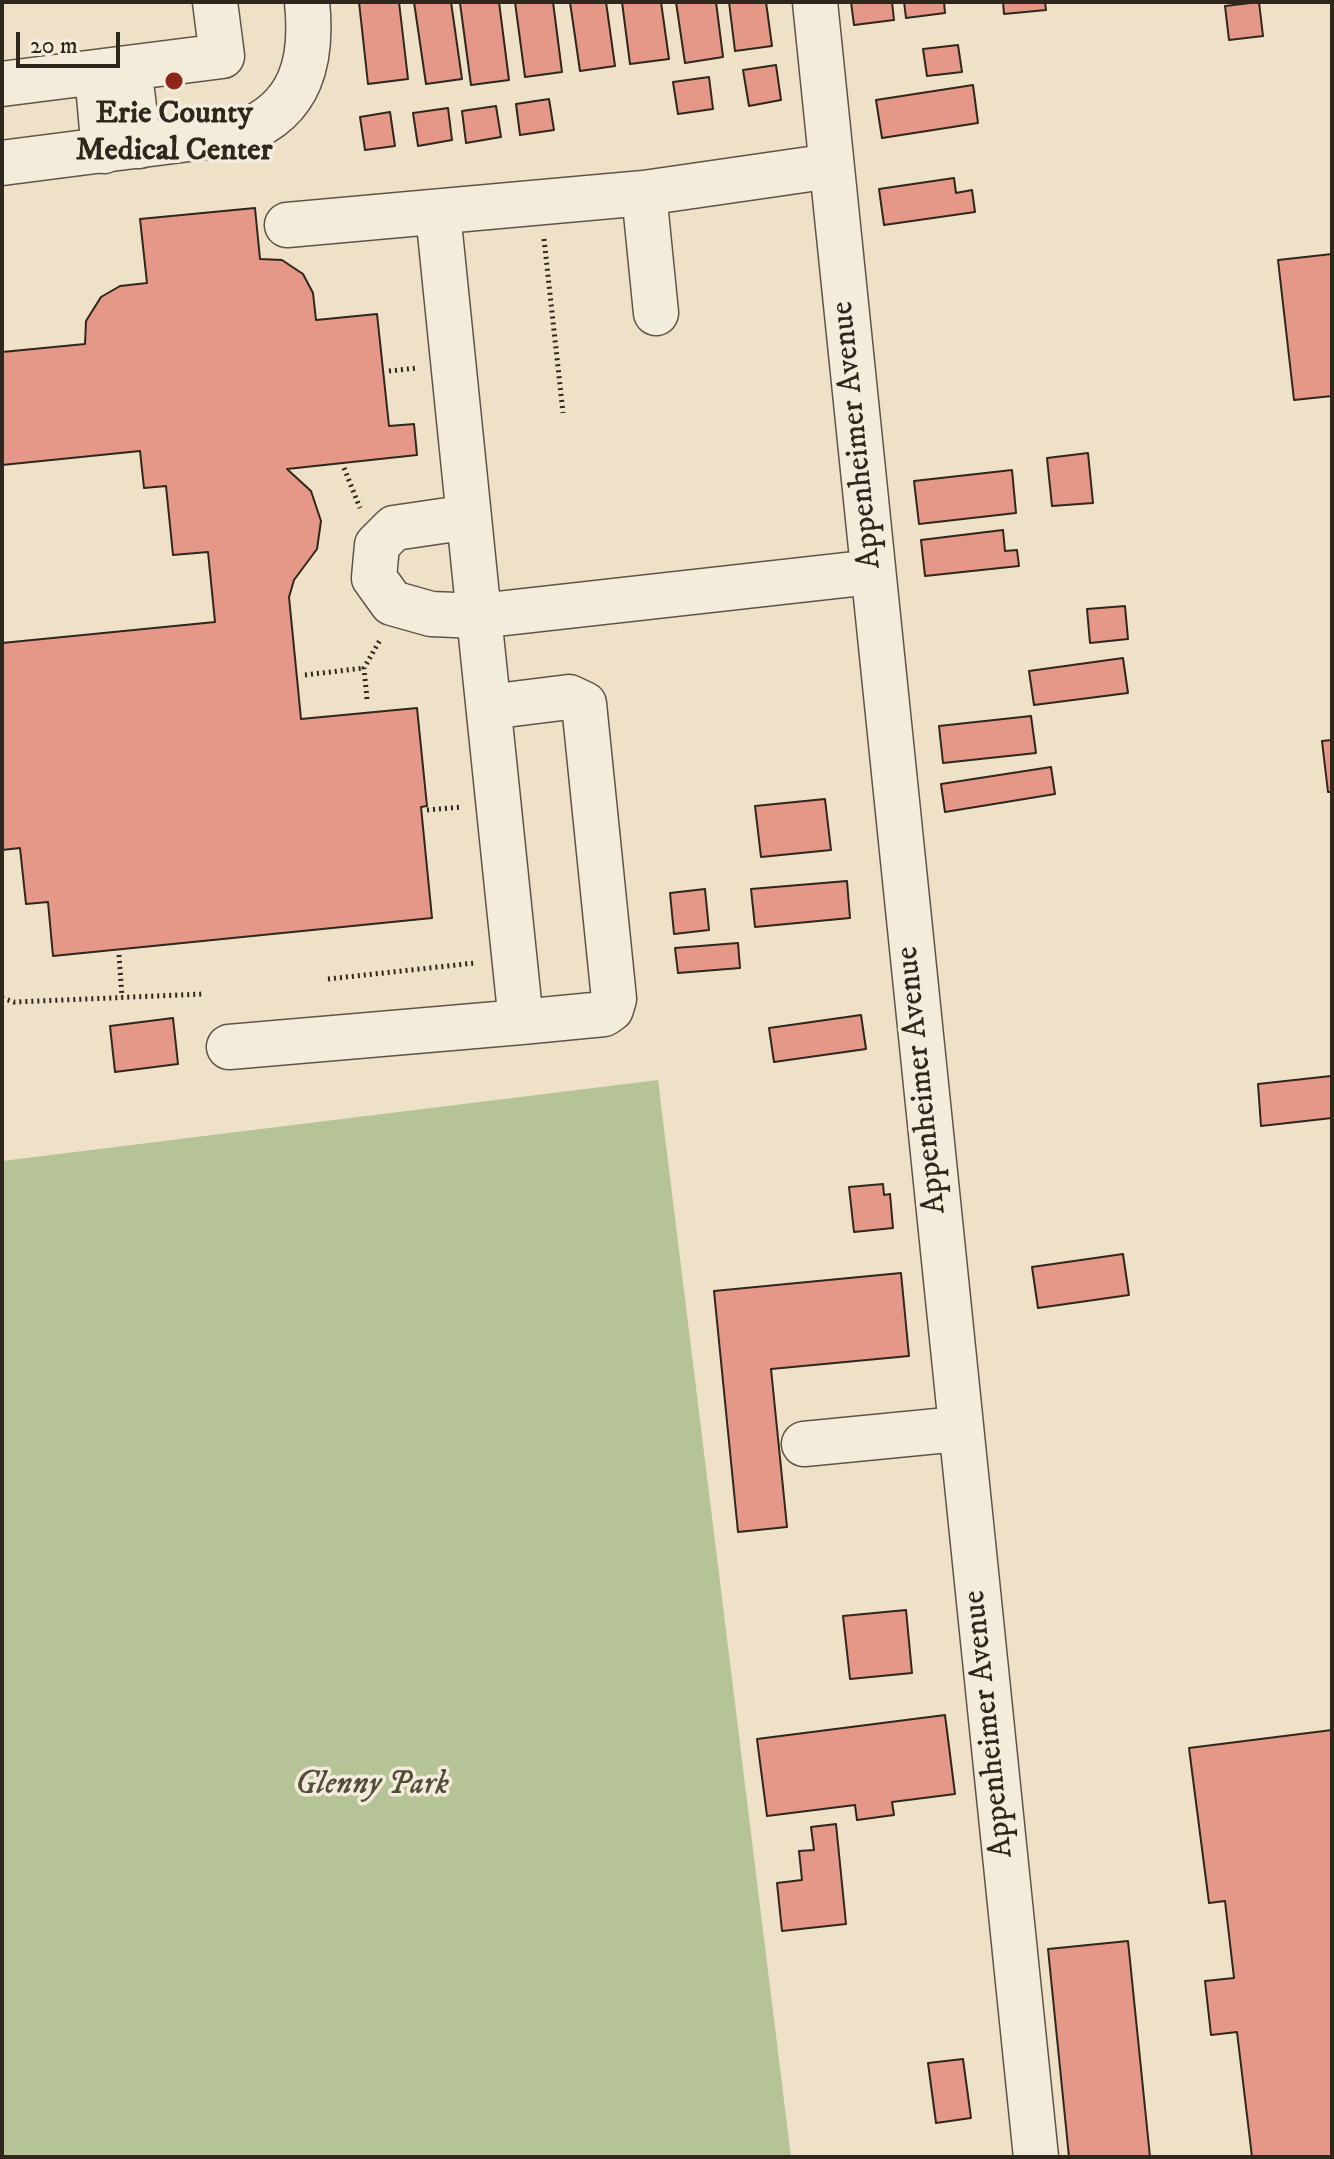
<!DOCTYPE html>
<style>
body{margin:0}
#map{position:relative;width:1334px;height:2159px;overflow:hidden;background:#eee1c7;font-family:"IM FELL DW Pica",serif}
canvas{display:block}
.frame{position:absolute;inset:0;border:4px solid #2f261c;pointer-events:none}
.scale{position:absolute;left:16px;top:32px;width:104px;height:36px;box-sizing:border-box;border:4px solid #2f261c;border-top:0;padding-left:10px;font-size:24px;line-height:28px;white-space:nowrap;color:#2f261c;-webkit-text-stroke:6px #f4ecdb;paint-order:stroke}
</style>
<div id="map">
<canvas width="1334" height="2159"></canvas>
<div class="frame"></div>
<div class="scale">20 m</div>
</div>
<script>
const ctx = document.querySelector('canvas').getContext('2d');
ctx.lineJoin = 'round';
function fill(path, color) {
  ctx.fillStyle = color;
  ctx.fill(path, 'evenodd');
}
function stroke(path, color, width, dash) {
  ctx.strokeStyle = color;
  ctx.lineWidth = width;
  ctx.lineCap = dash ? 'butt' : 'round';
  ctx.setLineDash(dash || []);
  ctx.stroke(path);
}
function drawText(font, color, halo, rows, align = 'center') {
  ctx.font = font + ' "IM FELL DW Pica",serif';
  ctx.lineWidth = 7;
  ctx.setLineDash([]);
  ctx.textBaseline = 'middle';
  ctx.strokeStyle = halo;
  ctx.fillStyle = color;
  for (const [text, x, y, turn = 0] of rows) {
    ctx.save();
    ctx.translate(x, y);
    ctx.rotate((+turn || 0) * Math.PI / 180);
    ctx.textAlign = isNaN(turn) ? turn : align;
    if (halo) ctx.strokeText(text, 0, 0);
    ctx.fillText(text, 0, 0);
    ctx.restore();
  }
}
fill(new Path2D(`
 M 658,1080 L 791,2157 L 2,2157 L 2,1161 Z`), '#b6c397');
const building = new Path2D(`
 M 359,2 L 399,2 L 408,79 L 368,84 Z
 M 414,2 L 451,2 L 462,79 L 426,84 Z
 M 499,2 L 509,80 L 471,85 L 460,3 Z
 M 515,2 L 553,2 L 562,72 L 525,77 Z
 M 570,2 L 606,2 L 615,66 L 580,71 Z
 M 622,2 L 661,2 L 669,59 L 630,64 Z
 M 676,2 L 716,2 L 723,57 L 685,63 Z
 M 729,2 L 766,2 L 772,46 L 735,51 Z
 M 851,2 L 892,2 L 894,20 L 854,25 Z
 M 904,2 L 944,2 L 945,13 L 906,18 Z
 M 1003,2 L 1045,2 L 1046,10 L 1004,14 Z
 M 1259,2 L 1263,36 L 1229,40 L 1225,6 Z
 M 958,45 L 962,72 L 927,76 L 923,49 Z
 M 776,65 L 781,100 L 749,106 L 743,70 Z
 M 709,77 L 713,109 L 678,114 L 673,82 Z
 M 973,85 L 978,123 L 882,138 L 876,100 Z
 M 549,99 L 554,130 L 520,135 L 516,104 Z
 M 496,106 L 501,137 L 466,143 L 462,111 Z
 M 448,108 L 452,140 L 418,146 L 413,113 Z
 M 390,112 L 395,146 L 365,150 L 360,117 Z
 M 954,178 L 956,193 L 972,190 L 975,212 L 884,225 L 879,189 Z
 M 255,208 L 260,259 L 282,260 L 303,274 L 313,293 L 316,320 L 377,314 L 389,426 L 414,424 L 417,455 L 287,469 L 311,491 L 321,521 L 317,549 L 294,580 L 289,597 L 301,719 L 417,708 L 427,806 L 421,807 L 432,918 L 53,956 L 48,902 L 26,904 L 20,848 L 2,850 L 2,643 L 215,622 L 208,552 L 173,555 L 166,486 L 144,488 L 140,451 L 2,465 L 2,352 L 85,344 L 86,321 L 101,297 L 120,286 L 147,283 L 140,219 Z
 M 1332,254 L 1332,396 L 1294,400 L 1278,260 Z
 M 1088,453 L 1093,503 L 1052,506 L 1047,458 Z
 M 1012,470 L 1016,513 L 919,524 L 914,481 Z
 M 1003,530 L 1005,551 L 1017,550 L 1019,566 L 925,576 L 921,540 Z
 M 1125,606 L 1128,639 L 1090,643 L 1087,609 Z
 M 1123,658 L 1128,693 L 1034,705 L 1029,671 Z
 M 1031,716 L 1036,753 L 943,763 L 939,726 Z
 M 1332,740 L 1332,792 L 1328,792 L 1322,741 Z
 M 1051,767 L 1055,794 L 945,812 L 941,784 Z
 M 825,799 L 831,850 L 761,857 L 755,806 Z
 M 847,881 L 850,918 L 755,927 L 751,889 Z
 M 705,889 L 709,930 L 674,934 L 670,893 Z
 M 738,943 L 740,968 L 678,973 L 675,948 Z
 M 861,1015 L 866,1049 L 774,1062 L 769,1028 Z
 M 173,1018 L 178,1064 L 115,1072 L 110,1026 Z
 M 1331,1076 L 1332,1118 L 1261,1126 L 1258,1084 Z
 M 883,1184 L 884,1195 L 890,1194 L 893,1228 L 854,1232 L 849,1187 Z
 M 1123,1254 L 1129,1295 L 1038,1308 L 1032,1267 Z
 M 901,1273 L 909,1356 L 771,1369 L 787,1527 L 738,1532 L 714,1291 Z
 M 906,1610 L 912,1673 L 850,1679 L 843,1616 Z
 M 945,1715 L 955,1794 L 892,1802 L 894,1815 L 857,1820 L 855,1805 L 767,1816 L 757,1739 Z
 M 1332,1730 L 1332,2157 L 1252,2157 L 1237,2032 L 1211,2035 L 1205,1981 L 1234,1978 L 1225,1901 L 1209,1903 L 1189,1748 Z
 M 836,1824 L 846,1924 L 782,1931 L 777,1883 L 802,1880 L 799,1851 L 814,1850 L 811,1827 Z
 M 1128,1941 L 1150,2157 L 1069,2157 L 1048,1949 Z
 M 963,2059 L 971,2118 L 936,2123 L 928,2063 Z`);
fill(building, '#e59887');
stroke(building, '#2f261c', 2);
const minor = new Path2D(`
 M 815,2 L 1036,2157
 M 112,80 L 132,91 L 139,146
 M 2,84 L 222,56 L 215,2
 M 104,151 L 99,96 L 112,80
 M 2,163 L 243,132 C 302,109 313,60 307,2
 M 644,193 L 656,313
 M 438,213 L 479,616 L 431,614 L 392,603 L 374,578 L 377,545 L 394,528 L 469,517
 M 287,225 L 644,193 L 831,166
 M 489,707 L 569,697 L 584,704 L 614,999 L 611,1009 L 604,1014 L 521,1022
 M 229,1047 L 521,1022 L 479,616 L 872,572
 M 804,1444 L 958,1429`);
stroke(minor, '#5f5547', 47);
stroke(new Path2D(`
 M 544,239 L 563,413
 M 389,371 L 417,368
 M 344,468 L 360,508
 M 305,675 L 364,668
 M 367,699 L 364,668 L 380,640
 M 427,810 L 462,807
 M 119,955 L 122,997
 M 328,979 L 475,963
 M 2,998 L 14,1002 L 203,994`), '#2f261c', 5, [2, 4]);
stroke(minor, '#f4ecdb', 44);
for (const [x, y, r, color] of [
 [174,81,10,"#8f2418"]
]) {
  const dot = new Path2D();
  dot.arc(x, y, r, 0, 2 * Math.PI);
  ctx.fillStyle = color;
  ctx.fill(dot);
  stroke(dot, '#f4ecdb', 3);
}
drawText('bold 32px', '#2f261c', '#f4ecdb', [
 ["Erie County",174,115],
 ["Medical Center",174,152]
]);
drawText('32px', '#2f261c', '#f4ecdb', [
 ["Appenheimer Avenue",858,435,-96],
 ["Appenheimer Avenue",923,1080,-96],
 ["Appenheimer Avenue",990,1724,-96]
]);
drawText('italic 32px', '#514d3b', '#f4ecdb', [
 ["Glenny Park",372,1786]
]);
</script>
